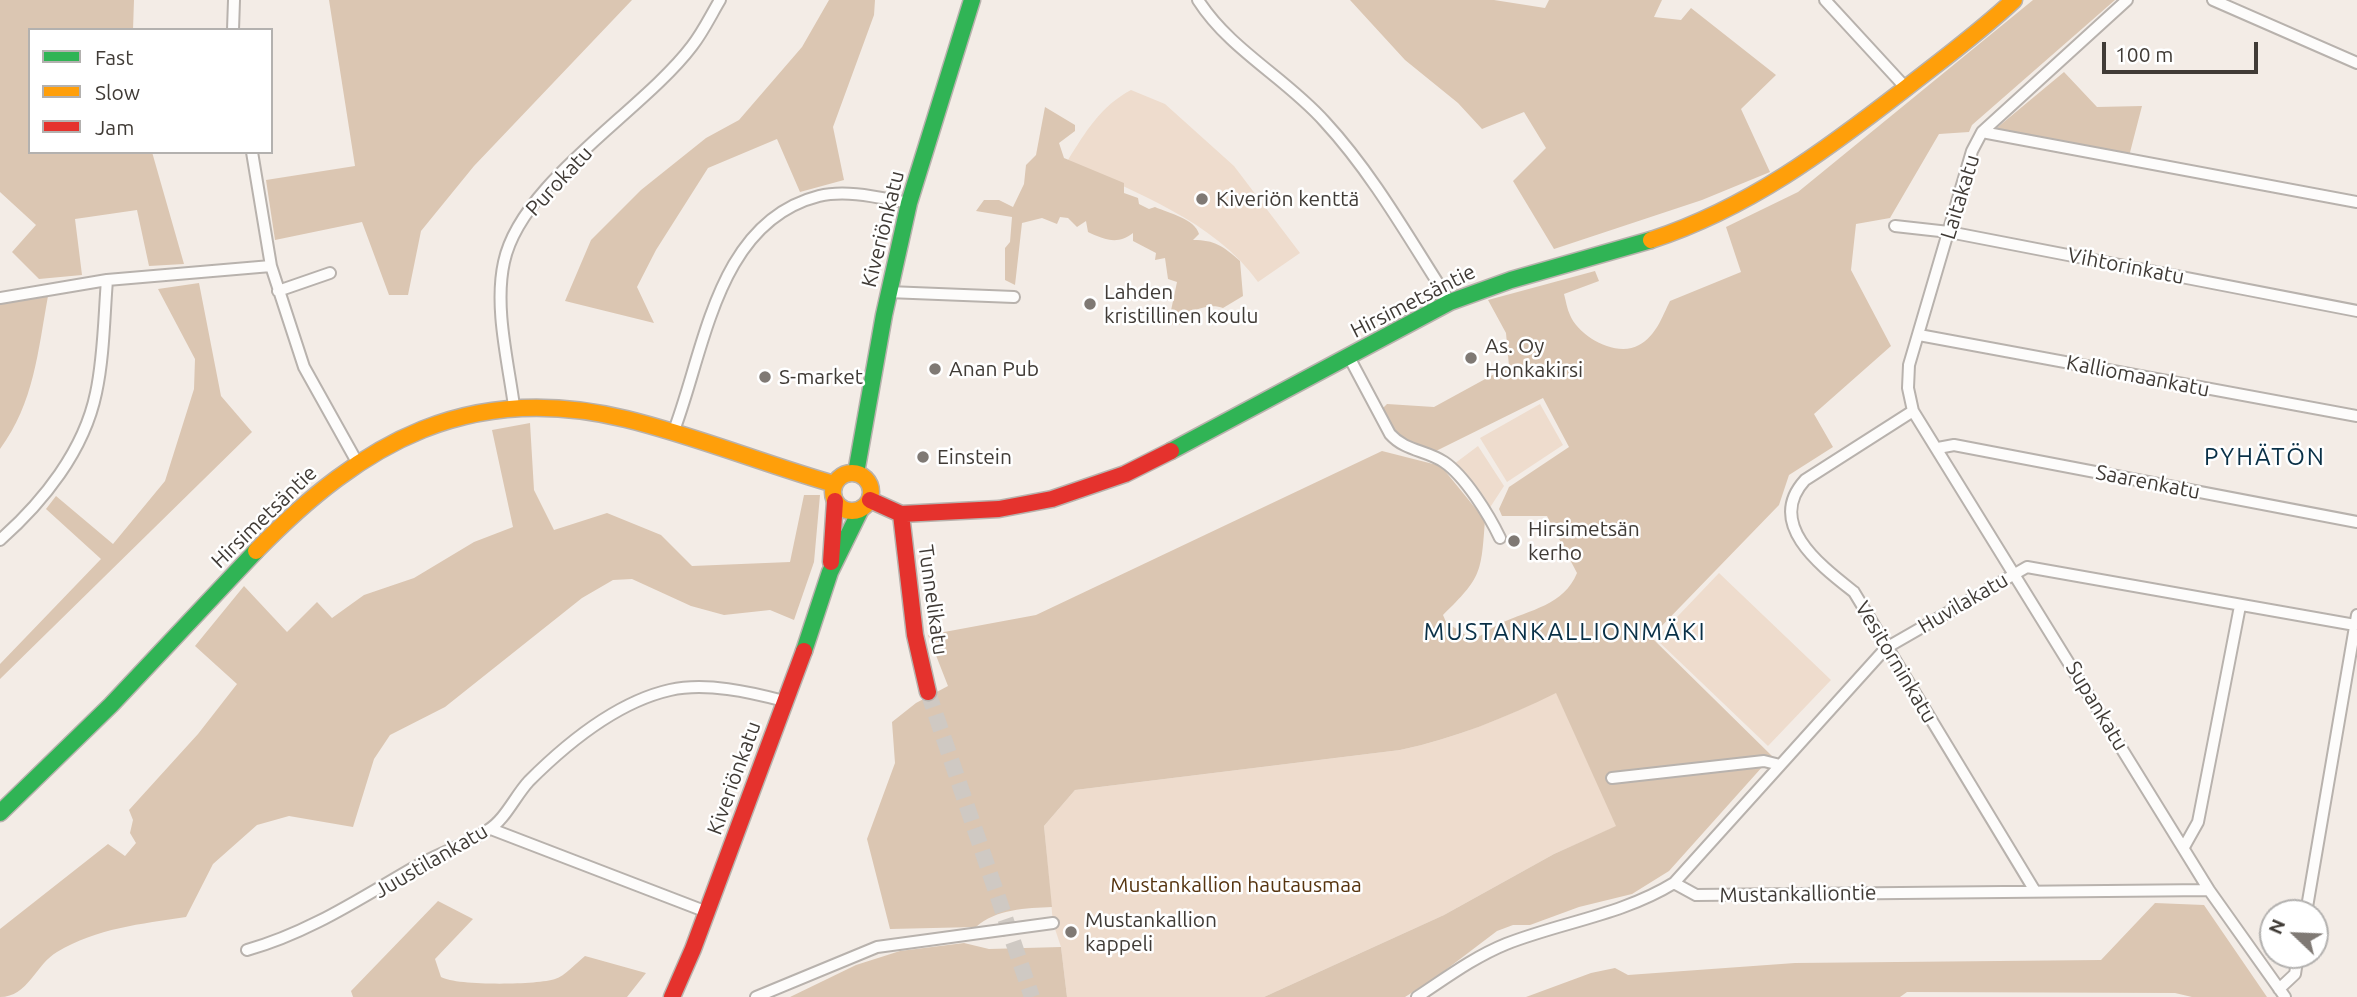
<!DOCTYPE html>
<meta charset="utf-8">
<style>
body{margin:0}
#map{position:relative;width:2357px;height:997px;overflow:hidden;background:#f3ece6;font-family:Ubuntu,sans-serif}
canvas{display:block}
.legend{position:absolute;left:28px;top:28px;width:245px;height:126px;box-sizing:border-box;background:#fff;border:2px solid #b3b1af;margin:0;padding:9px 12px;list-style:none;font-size:21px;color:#403b36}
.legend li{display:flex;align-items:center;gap:14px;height:35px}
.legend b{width:35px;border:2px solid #b3b1af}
.north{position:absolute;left:2259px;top:899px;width:70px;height:70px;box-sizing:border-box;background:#fff;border:2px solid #b3b1af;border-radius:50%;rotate:293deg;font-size:19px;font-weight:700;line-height:28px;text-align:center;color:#403b36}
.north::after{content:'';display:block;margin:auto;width:24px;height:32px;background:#7f7974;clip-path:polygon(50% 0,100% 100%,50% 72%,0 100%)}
.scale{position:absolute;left:2102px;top:42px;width:156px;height:32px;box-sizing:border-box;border:4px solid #403b36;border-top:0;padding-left:9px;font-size:21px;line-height:24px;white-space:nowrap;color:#403b36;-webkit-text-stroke:5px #fff;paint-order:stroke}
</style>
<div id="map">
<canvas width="2357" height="997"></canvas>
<ul class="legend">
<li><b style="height:9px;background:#30b455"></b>Fast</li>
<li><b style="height:9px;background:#ff9f0a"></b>Slow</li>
<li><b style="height:9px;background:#e5322d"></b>Jam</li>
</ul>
<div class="north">N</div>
<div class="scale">100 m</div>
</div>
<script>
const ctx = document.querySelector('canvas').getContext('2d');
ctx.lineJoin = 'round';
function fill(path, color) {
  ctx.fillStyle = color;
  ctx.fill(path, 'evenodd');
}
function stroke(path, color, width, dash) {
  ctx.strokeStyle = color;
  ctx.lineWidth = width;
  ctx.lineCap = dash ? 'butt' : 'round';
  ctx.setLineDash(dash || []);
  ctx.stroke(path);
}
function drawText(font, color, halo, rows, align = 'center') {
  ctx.font = font + ' Ubuntu,sans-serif';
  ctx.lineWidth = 5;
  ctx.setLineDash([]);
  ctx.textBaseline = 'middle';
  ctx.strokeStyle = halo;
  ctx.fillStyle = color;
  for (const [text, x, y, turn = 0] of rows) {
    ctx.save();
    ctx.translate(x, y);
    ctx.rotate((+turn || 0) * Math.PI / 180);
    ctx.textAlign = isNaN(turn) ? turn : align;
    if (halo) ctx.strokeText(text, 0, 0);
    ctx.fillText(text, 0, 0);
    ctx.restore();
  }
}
fill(new Path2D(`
 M 1131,90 L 1165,104 L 1234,166 L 1300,253 L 1258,282 C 1214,220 1134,193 1068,160 C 1086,131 1101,106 1131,90 Z
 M 1540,404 L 1563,445 L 1507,482 L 1480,438 Z
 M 1478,446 L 1504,486 L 1489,509 L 1454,464 Z
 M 1719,573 L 1831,680 L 1768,746 L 1656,639 Z
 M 1556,692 L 1617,826 L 1554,854 L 1444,915 L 1264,997 L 1067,997 L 1061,947 L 1053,923 L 1044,826 L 1075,790 L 1400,750 C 1456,738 1505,718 1556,692 Z`), '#eedccd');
fill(new Path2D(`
 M 0,0 L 134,0 L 133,30 L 30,30 L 30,152 L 152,152 L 184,264 L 149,266 L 137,210 L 75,219 L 82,275 L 39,279 L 12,252 L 36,225 L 0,192 Z
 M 329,0 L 632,0 L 474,166 L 421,231 L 408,295 L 389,295 L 362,222 L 275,240 L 266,180 L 355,166 Z
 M 829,0 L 875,0 L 874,15 L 833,127 L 844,180 L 800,192 L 777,139 L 708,168 L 656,250 L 637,287 L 654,323 L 565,301 L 591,240 L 641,190 L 706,138 L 739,120 L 802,47 Z
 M 1350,0 L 1494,0 L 1545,8 L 1549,0 L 1662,0 L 1654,17 L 1681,20 L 1691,8 L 1776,75 L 1741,109 L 1770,172 L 1702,200 L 1554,249 L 1513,181 L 1546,148 L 1524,112 L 1482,129 L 1458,103 L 1405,60 Z
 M 2033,0 L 2115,0 L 1972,125 L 1969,132 L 1939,134 L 1890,218 L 1856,224 L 1851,270 L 1891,346 L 1814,414 L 1833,447 L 1789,475 L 1779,505 L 1651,637 L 1772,756 L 1669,871 L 1632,894 L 1579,907 L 1530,925 L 1513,925 L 1497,931 L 1435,978 L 1405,997 L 1264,997 L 1444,915 L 1554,854 L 1616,826 L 1556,693 C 1505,718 1456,738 1400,750 L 1075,790 L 1044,826 L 1052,907 C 1026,908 996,909 976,927 L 890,929 L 867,839 L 895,763 L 892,722 L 916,703 L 948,686 L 928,635 L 1036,615 L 1382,451 L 1441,466 L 1485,520 C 1481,573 1482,577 1443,615 L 1446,622 L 1473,640 C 1482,635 1492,628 1501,623 C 1530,610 1564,605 1577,573 L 1547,516 L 1502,516 L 1499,509 L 1509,487 L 1569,447 L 1543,398 L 1436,451 L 1418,450 L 1400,442 L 1383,408 L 1387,404 L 1434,407 L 1509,366 L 1506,333 L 1488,300 L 1595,271 L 1599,281 L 1564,294 C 1566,301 1567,309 1570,315 C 1579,337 1617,358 1639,345 C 1656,336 1662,317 1670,301 L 1741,272 L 1726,227 L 1798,192 Z
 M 2064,72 L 2097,107 L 2142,106 L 2127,164 L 1987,136 Z
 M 1045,107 L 1075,125 L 1075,131 L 1059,143 L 1064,158 L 1124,183 L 1124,193 L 1138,198 L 1139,204 L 1149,209 L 1155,207 C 1169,213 1195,219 1199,234 L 1193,240 C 1215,240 1223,246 1240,261 L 1243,296 L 1223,308 C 1210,303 1188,309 1183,324 L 1173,325 L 1169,320 L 1177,282 L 1168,279 L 1165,258 L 1155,260 L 1156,253 L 1133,241 L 1133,233 C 1118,245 1105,240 1088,232 L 1086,221 L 1077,227 L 1068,218 L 1060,217 L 1057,224 L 1042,218 L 1022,223 L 1015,285 L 1005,280 L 1005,248 L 1010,242 L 1012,217 L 976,211 L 984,200 L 999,200 L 1013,207 L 1024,184 L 1026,165 L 1036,155 Z
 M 199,283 L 221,396 L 252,432 L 0,679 L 0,664 L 101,559 L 46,509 L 56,496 L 113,544 L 165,481 L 194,389 L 195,359 L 158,289 Z
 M 48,296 C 38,351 34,403 0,449 L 0,303 Z
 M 530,423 L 534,490 L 554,530 L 607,513 L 661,535 L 692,566 L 790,562 L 804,495 L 820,495 L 814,562 L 794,620 L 770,610 L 724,615 L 691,606 L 632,579 L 613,580 L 582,598 L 445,707 L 390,735 L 374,759 L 353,827 L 289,816 L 257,825 L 213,864 L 186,917 C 141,924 97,928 57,952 C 36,964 28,997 0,997 L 0,929 L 108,844 L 125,856 L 136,843 L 130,833 L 133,820 L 129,810 L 198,734 L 237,684 L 195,646 L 244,586 L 287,632 L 317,602 L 332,618 L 364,595 L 414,578 L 474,542 L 513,527 L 492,430 Z
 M 438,901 L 473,919 L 435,959 L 441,977 C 456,986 538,985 555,979 C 565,976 576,963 585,956 L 646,973 L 627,997 L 353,997 L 351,991 Z
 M 2155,903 L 2204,905 L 2267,997 L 2192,997 L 2175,993 L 1907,992 L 1900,997 L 1526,997 L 1591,973 L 1615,968 L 1628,975 L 1795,963 L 2101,960 Z
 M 964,943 L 989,949 L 1061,947 L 1067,997 L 790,997 L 856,965 L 900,951 Z`), '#dbc6b2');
stroke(new Path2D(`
 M 928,692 L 1032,997`), '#cfc9c3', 16, [16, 8]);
const street = new Path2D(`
 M 1198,0 C 1230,50 1286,78 1325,122 C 1374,175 1411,242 1450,302
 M 1825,0 L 1906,88
 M 2127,0 L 1982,132 L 1972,151 L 1909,365 L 1908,388 L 1913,411 L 2209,890 L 2285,997
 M 2213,0 L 2357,63
 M 233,30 L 234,0
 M 1982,132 L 2357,202
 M 252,152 L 271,266 L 304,367 L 357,462
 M 1895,226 L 1949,232 L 2357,311
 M 278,291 L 330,273
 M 888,292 L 1014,297
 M 0,298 L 107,280 L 271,266
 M 1919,335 L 2357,416
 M 1349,357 L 1390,434 C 1405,451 1426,450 1444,462 C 1465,476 1489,515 1500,538
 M 514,406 C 508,361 494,307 504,262 C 521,182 643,111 692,46 C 703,32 711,15 720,0
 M 1913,411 L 1805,480 C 1765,524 1821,566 1854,592 L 2035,891
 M 673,433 C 705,351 716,222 819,196 C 847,189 881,198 909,203
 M 1938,448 L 1954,445 L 2357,522
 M 0,540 C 43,502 84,451 96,393 C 104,356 104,317 107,280
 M 1612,778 L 1764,761 L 1780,765
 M 491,829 L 707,912
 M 2184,847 L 2198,822 L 2240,606
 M 1674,883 L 1696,895 L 2209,890
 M 2306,913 L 2357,615
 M 247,950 C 308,933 359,899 413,868 C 437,854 465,845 488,830 C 505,820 515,796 529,781 C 566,744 617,702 670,690 C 706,682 750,692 784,701
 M 2279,989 L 2295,974 L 2298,955
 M 756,997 L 877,947 L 1053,923
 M 1417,997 C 1446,978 1474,957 1506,944 C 1562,922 1622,915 1674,883 L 1886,648 L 2027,567 L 2355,625`);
const fast = new Path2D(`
 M 1171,451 L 1450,302 L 1511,280 L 1651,240
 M 856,473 L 884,315 L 909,203 L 972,0
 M 804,651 L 830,572 L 861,509
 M 0,813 L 111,705 L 256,551`);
const slow = new Path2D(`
 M 1651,240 C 1749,208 1826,150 1906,88 C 1943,59 1980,32 2014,0
 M833 492a19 19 0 1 1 38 0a19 19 0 1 1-38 0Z
 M 256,551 C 363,441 470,381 626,419 C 696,436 764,464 834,484`);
const jam = new Path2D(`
 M 870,500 L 901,514 L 999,509 L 1052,499 L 1125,474 L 1171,451
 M 901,514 L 915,635 L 928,692
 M 831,562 L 835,501
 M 672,997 L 693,949 L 804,651`);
stroke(street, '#b8b2ad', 14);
stroke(fast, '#b8b2ad', 19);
stroke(slow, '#b8b2ad', 19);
stroke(jam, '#b8b2ad', 19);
stroke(street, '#fdfcfb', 10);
stroke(fast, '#30b455', 16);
stroke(slow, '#ff9f0a', 16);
stroke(jam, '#e5322d', 16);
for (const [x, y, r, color] of [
 [1202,199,7,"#7f7974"],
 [1090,304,7,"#7f7974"],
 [1471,358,7,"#7f7974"],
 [935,369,7,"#7f7974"],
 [765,377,7,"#7f7974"],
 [923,457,7,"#7f7974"],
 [1514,541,7,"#7f7974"],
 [1071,932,7,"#7f7974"]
]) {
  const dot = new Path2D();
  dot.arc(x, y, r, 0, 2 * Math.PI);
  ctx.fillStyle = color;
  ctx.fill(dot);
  stroke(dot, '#fff', 2.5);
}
drawText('21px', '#403b36', '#fff', [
 ["Purokatu",559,181,-47],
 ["Laitakatu",1960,197,-73],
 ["Kiveriönkatu",883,229,-76],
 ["Vihtorinkatu",2126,266,11],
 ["Hirsimetsäntie",1413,301,-27],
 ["Kalliomaankatu",2138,376,11],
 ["Saarenkatu",2148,482,11],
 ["Hirsimetsäntie",264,517,-44],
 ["Tunnelikatu",933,600,82],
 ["Huvilakatu",1963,603,-30],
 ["Vesitorninkatu",1896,662,59],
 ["Supankatu",2097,706,59],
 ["Kiveriönkatu",734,778,-70],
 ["Juustilankatu",431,861,-30],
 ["Mustankalliontie",1798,894,-1]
]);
drawText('21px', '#403b36', '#fff', [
 ["Kiveriön kenttä",1216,199],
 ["Lahden",1104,292],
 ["kristillinen koulu",1104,316],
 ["As. Oy",1485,346],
 ["Honkakirsi",1485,370],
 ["Anan Pub",949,369],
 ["S-market",779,377],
 ["Einstein",937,457],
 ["Hirsimetsän",1528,529],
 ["kerho",1528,553],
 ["Mustankallion",1085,920],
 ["kappeli",1085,944]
], 'left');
drawText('21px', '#56340f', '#fff', [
 ["Mustankallion hautausmaa",1236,885]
]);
ctx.letterSpacing = '2px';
drawText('24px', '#093047', '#fff', [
 ["PYHÄTÖN",2265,457],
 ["MUSTANKALLIONMÄKI",1565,632]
]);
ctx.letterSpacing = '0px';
</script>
